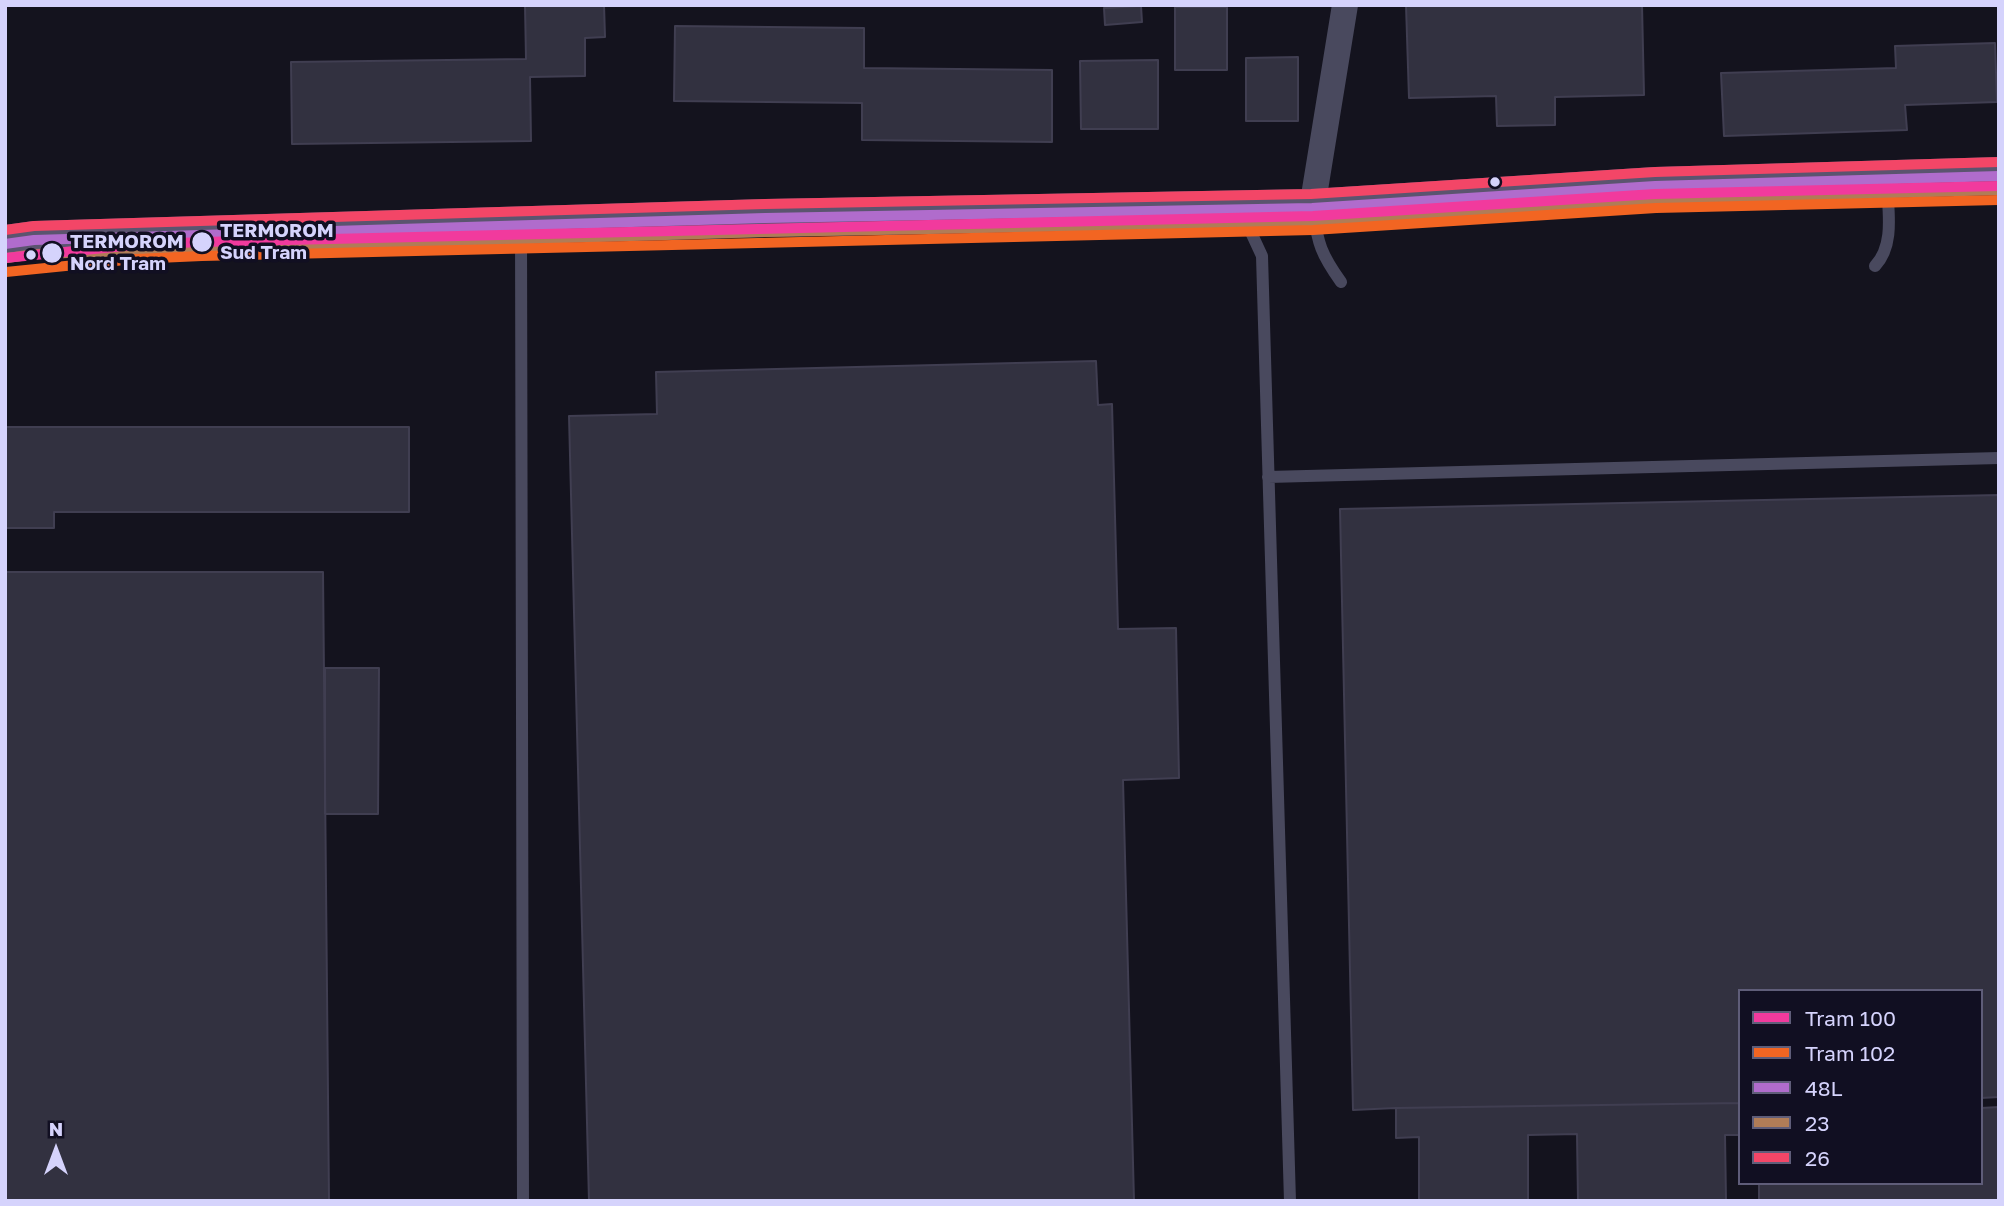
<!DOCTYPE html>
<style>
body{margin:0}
#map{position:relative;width:2004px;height:1206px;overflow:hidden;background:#14131e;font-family:"Golos Text",sans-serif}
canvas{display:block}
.frame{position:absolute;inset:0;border:7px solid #d5d3fc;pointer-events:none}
.legend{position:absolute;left:1738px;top:989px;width:245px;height:196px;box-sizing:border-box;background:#110f22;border:2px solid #5f5d79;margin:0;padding:9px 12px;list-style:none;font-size:21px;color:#d5d3fc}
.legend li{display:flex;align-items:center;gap:14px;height:35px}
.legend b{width:35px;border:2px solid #5f5d79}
.north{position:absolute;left:21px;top:1115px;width:70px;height:70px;-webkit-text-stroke:5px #110f22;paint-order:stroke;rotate:0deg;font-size:19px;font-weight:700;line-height:28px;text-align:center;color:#d5d3fc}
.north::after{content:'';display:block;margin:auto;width:24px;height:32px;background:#d5d3fc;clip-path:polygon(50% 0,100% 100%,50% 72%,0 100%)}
</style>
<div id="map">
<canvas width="2004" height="1206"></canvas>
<div class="frame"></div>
<ul class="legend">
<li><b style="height:9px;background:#f13a9d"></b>Tram 100</li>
<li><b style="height:9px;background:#f26522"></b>Tram 102</li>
<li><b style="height:9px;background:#b06ccc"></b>48L</li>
<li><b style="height:9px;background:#b07c57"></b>23</li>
<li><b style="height:9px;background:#f34667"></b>26</li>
</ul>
<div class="north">N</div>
</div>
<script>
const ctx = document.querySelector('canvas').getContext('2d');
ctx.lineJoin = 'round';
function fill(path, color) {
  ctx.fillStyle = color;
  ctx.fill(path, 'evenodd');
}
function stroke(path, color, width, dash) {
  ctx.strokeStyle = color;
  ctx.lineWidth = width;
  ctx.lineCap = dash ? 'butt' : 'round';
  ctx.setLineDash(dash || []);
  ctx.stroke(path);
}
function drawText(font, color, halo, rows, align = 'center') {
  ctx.font = font + ' "Golos Text",sans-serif';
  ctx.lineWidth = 7;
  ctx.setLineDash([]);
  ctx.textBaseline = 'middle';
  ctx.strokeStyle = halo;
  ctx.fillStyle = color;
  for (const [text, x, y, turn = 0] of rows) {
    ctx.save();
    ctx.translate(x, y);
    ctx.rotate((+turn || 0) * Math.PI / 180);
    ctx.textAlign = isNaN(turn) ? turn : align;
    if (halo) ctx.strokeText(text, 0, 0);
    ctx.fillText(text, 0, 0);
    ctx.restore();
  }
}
const building = new Path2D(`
 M 525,5 L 604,5 L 605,37 L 585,38 L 585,76 L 530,77 L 531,141 L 292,144 L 291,62 L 526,59 Z
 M 1406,5 L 1642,5 L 1644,95 L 1555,97 L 1555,125 L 1497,126 L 1496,96 L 1409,98 Z
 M 1141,6 L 1142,22 L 1105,25 L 1104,8 Z
 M 1175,7 L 1227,7 L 1227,70 L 1175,70 Z
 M 675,26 L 864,28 L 864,68 L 1052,70 L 1052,142 L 862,140 L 862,103 L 674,101 Z
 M 1995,43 L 1997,102 L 1905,105 L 1907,130 L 1724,136 L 1721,73 L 1896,68 L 1895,46 Z
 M 1298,57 L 1298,121 L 1246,121 L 1246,58 Z
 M 1158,60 L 1158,129 L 1081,129 L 1080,61 Z
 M 1096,361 L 1098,405 L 1112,404 L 1118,629 L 1176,628 L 1179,778 L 1123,780 L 1134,1201 L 589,1201 L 569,416 L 657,414 L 656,372 Z
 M 5,427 L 409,427 L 409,512 L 54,512 L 54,528 L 5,528 Z
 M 1999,495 L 1999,1097 L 1981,1098 L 1981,991 L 1740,991 L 1740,1103 L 1396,1108 L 1353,1110 L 1340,509 Z
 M 5,572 L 323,572 L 329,1201 L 5,1201 Z
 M 325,668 L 379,668 L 378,814 L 325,814 Z
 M 1740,1103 L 1740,1135 L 1725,1135 L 1726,1201 L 1578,1201 L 1577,1134 L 1528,1135 L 1528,1201 L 1419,1201 L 1419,1137 L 1396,1138 L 1396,1108 Z
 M 1999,1107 L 1999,1201 L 1759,1201 L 1759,1183 L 1981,1183 L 1981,1108 Z`);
fill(building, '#323140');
stroke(building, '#403e51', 2);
stroke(new Path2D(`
 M 1313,211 C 1318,244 1321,254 1341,282
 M 1243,215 L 1262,256 L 1290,1201
 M 521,228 L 523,1201
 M 1875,266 C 1895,245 1888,211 1887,183
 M 1268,477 L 1999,458`), '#49495e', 12);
stroke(new Path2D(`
 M 1312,208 L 1345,5`), '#49495e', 26);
stroke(new Path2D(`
 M 5,244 L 34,240 L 765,218 L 1312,208 L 1655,186 L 1999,176`), '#5b546f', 38);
stroke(new Path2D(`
 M 5,244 L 34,240 L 765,218 L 1312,208 L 1655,186 L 1999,176`), '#b06ccc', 10);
stroke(new Path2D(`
 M 7,258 L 35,254 L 765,232 L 1312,222 L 1656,200 L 1999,190`), '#b07c57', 10);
stroke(new Path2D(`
 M 5,230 L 34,226 L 765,204 L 1311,194 L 1655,172 L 1999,162`), '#f34667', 10);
stroke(new Path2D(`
 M 5,258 L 134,245 L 202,242 L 1313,216 L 1655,194 L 1999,186`), '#f13a9d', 10);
stroke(new Path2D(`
 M 6,272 L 135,259 L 202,256 L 1313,230 L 1656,208 L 1999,200`), '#f26522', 10);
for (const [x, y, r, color] of [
 [1495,182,6,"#d5d3fc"],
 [202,242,11,"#d5d3fc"],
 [52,253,11,"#d5d3fc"],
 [31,255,6,"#d5d3fc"]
]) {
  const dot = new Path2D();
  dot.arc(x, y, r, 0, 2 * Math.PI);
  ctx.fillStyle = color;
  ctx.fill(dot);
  stroke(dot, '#110f22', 2.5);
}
drawText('bold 19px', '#d5d3fc', '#110f22', [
 ["TERMOROM",220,231],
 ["Sud Tram",220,253],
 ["TERMOROM",70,242],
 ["Nord Tram",70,264]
], 'left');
</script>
